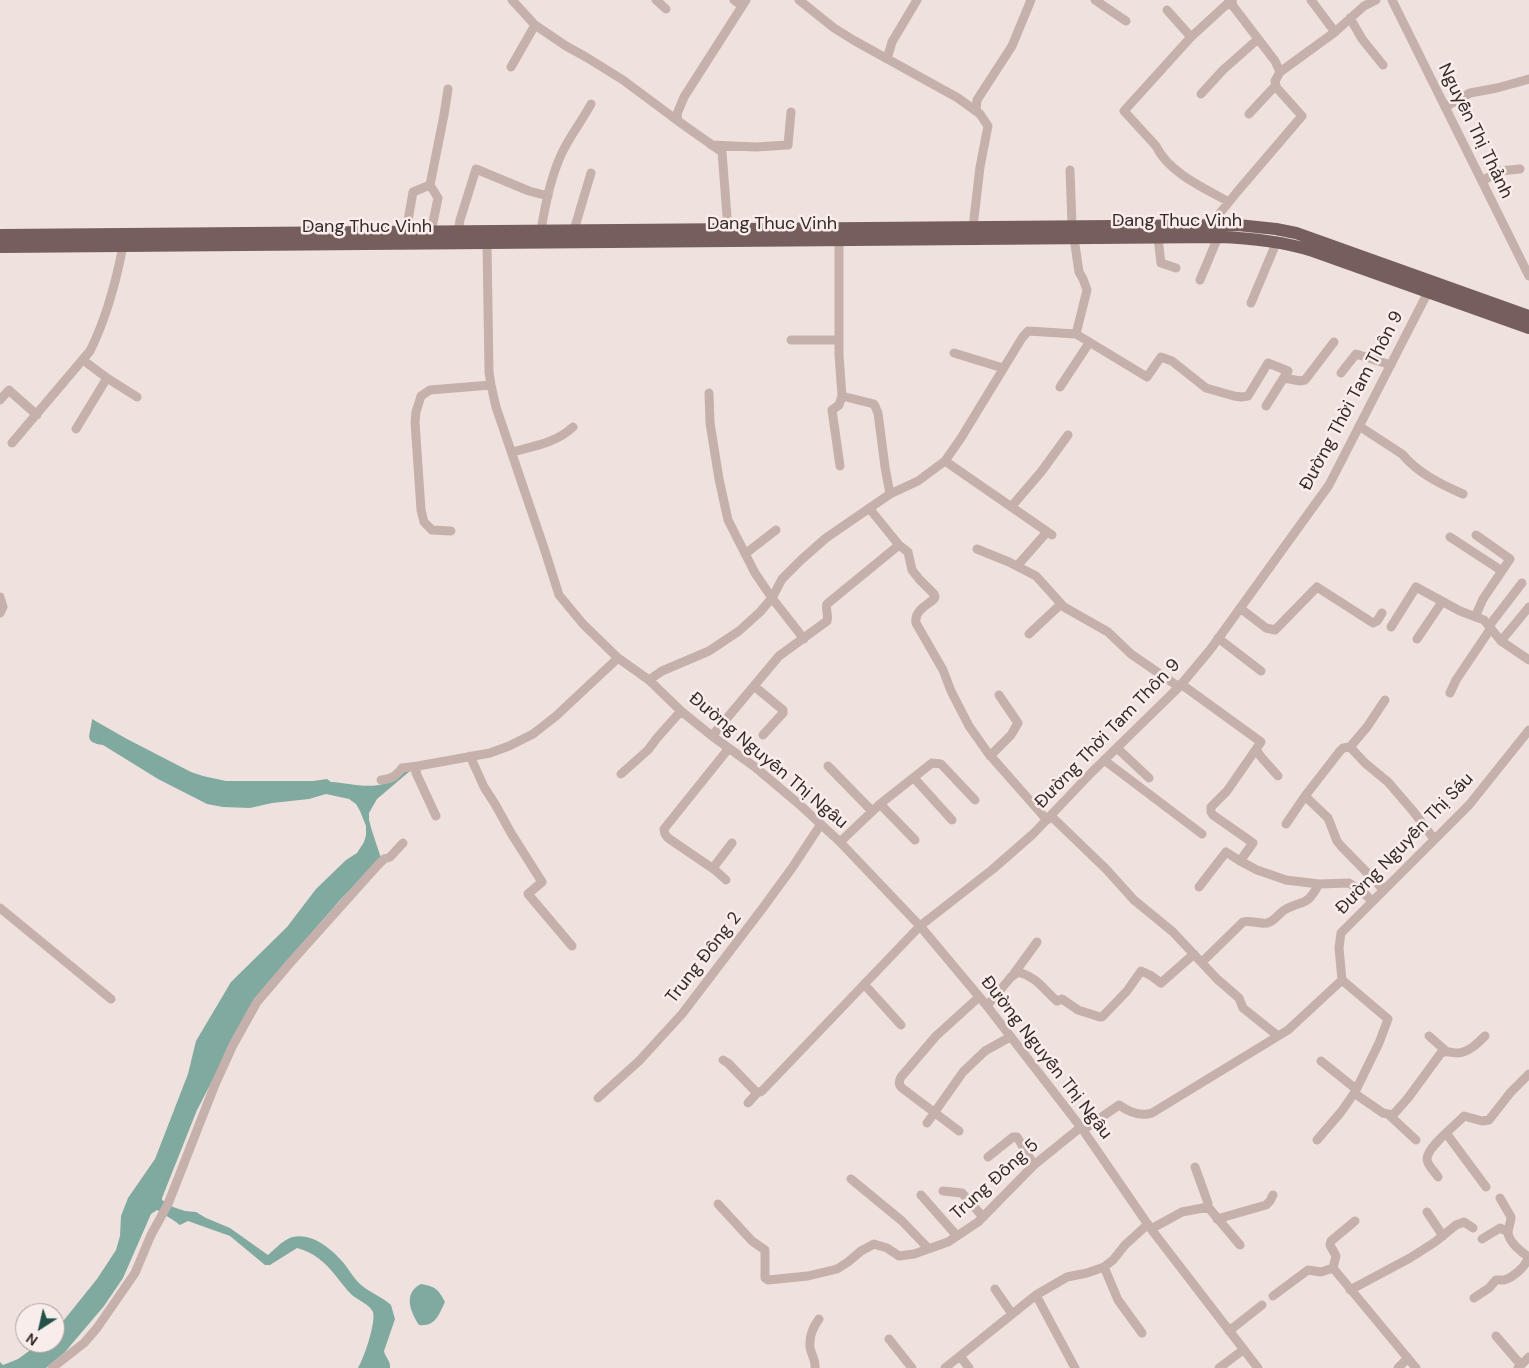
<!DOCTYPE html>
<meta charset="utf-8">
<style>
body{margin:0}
#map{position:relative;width:1529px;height:1368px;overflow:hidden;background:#efe2de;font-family:"DM Sans",sans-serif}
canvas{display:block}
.north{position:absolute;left:15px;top:1303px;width:50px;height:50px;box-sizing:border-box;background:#f8edea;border:1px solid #aa9f9d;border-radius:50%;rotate:215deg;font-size:14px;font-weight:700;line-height:20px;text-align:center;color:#352a29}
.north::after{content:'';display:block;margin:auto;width:18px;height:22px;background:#245248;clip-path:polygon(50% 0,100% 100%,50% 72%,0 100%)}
</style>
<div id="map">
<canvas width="1529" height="1368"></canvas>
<div class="north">N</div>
</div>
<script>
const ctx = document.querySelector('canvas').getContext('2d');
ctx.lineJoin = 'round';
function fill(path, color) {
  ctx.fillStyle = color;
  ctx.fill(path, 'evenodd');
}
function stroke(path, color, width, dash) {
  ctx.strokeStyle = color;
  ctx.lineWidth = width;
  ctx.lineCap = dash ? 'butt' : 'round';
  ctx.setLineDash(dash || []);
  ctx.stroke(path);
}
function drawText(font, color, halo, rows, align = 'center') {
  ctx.font = font + ' "DM Sans",sans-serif';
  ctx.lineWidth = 5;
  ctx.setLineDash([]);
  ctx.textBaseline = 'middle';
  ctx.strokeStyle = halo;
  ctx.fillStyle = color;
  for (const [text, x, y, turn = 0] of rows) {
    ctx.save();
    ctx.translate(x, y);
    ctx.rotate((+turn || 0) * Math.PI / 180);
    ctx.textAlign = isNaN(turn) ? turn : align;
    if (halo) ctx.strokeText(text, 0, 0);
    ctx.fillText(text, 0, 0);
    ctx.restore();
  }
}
fill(new Path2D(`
 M 92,719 L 127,739 L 191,772 L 203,776 L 226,781 L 313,781 L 327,779 L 331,782 C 351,783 377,792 394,778 C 398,776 400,772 403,769 L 410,771 L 377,799 L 369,813 L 369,820 L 372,831 L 381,858 L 341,899 L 256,997 L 197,1110 L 162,1198 L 162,1200 L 173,1207 L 185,1211 L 196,1212 L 206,1218 L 230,1228 L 268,1255 C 274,1250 279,1244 286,1240 C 305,1229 327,1245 340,1259 C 347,1266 352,1276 359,1283 C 368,1292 381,1296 391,1305 L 395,1319 L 384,1351 C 385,1357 391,1361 390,1368 L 358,1368 C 364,1358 376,1323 373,1312 C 370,1305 358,1300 352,1295 C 340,1283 332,1268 318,1258 C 311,1253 305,1250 297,1248 L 270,1265 L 265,1265 L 230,1236 L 188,1221 L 180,1225 L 173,1220 L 157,1210 L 151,1214 L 123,1278 L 104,1306 L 65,1352 L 46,1368 L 0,1368 L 0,1362 L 3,1365 L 18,1359 L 40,1343 L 55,1343 L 55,1329 L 64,1320 L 97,1279 L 116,1250 L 120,1236 L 121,1216 L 128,1198 L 155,1159 L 188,1074 L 196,1041 L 231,982 L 287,927 L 316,889 L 346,860 L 357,853 L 364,842 L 366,835 L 366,826 L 360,811 L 356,804 L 349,799 L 326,794 L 309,799 L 272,803 L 250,808 L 223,807 L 207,804 L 158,779 L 103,745 C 82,742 91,735 92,719 Z
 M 421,1284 C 435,1287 438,1288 445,1302 C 439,1314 436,1327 419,1325 C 410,1311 403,1293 421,1284 Z`), '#80a9a0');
stroke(new Path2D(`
 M 512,0 L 535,25 L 566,46 L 586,57 L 623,80 L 678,121
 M 656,0 L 666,9
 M 734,0 L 742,6
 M 799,0 L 834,28 L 855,41 L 958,98 L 980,114 L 988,126 L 980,167 L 973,227
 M 1095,0 L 1126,21
 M 1232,0 L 1233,6 L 1275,61 L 1280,72 L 1335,32 L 1364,6 L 1376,0
 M 1311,0 L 1335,32
 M 1392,0 L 1529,276
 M 1167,10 L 1191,37 L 1227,4 L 1233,6
 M 1350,18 L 1362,39 L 1383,65
 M 1191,37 L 1124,111 L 1156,146 C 1169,173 1204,188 1229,202
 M 887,59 L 892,42 L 917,0
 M 511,67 L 535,25
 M 1201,94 L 1223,70 L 1258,39
 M 1445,107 L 1470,93 L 1497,88 L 1529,79
 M 976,111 L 977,100 L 1012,46 L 1031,0
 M 1249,114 L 1276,85
 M 711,145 L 756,147 L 788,145 L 791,112
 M 1070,170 L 1072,226
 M 1482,181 L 1500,171 L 1520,169
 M 1216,224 L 1220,213 L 1237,192 L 1302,116 L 1276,87 L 1275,81 L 1280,72
 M 728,229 L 722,152 L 678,121 L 677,114 L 684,97 L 746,0
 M 574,230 L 591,173
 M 541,231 C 545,205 550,179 561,155 C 569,137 582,121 591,104
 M 406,232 L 413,192 L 430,185
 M 431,232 L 438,198 L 430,185 L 444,115 L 448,89
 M 458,232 L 460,220 L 476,169 L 529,191 L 548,196
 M 1074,238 L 1079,272 L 1083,279 L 1087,290 L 1076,334 L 1147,377 L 1161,357 L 1172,361 L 1206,388 L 1234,396 L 1241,397 L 1248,396 L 1268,363 L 1288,371 L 1266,406
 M 1158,238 L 1161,263 L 1176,268
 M 487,244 L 489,372 L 491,385 L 496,407 L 545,551 L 559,595 L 583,624 L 618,658 L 649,680 L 681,711 L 712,736 L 755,767 L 800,805 L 840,842 L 920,926 L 987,1006 L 1083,1130 L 1151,1229 L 1258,1368
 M 1200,280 L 1218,237
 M 1251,303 L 1277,241
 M 791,340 L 839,340
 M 954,353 L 1003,368
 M 83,360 L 107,378 L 137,397
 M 1341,373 L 1356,354 L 1391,365
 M 1284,378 L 1300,381 L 1305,380 L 1334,342
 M 1060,387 L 1089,343
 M 709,393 L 710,423 L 719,479 L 728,520 L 755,573 L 772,598 L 804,639
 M 0,400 L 9,390 L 12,393 L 37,415
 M 1359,426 L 1402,454 C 1418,473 1440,484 1463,494
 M 76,429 L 107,378
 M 12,443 L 90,351 C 106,319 116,282 123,246
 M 512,452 C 534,446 556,443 573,427
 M 945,461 L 961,438 L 1022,338 L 1028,331 L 1076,334
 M 840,466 L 832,410 L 839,405 L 842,396
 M 890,494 L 918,481 L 945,461 L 1052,535
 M 1011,507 L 1041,472 L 1068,435
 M 869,508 L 899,545 L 908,552 L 912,570 L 919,579 L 934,594 L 935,597 L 934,599 C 926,606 914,611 916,623 L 943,670 L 951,691 L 969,726 L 988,753 L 1047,820
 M 451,531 L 432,530 L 424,522 L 421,510 L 415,422 L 416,412 L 421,396 L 430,390 L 491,385
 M 1450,537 L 1502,571
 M 977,549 L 1009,562 L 1036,576 L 1064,607 L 1108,632 L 1131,654 L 1179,687
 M 745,554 L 776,530
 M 1017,566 L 1047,532
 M 0,597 L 3,607 L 0,613
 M 1240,608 L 1266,628 L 1275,630 L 1317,587 L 1373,623 L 1377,621 L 1382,613
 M 1475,617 L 1483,599 L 1510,559 L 1476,535
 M 1489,626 L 1522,583
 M 1391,627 L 1416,587 L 1460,611 L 1484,620 L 1501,641 L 1529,660
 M 1029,634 L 1061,604
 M 1218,638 L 1261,671
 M 1417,639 L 1442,602
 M 1501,641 L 1529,607
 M 649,680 L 662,671 L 709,651 L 739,631 L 760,612 L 772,598 L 782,579 L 801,560 L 826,538 L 890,494 L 885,467 L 878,413 L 874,404 L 842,396 L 839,355 L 839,241
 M 1181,684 L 1261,742 L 1227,791 L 1211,807 L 1211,812 L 1213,815 L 1253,843 L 1240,861
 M 754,686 L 783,710 L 783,713 L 763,735
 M 1450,693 L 1456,680 L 1491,628
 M 1385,700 L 1367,727 L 1350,747 L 1365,763 L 1388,782 L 1413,811 L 1434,839
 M 712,736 L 779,656 L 827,621 C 829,615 825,610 827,604 L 899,545
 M 1350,747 L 1343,748 L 1340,751 L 1305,796 L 1328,818 L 1337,841 L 1341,846 L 1383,889
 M 1117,748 L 1149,778
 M 1256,750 L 1262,758 L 1278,776
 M 470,756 L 484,787 L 495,804 L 511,833 L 542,882 L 528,894 L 572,946
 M 990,756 L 1011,735 L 1018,723 L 999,695
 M 1104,760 L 1202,834
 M 828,766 L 872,811
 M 621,774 L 648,750 L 657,738 L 681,711
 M 914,778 L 952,820
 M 381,780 C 391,779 395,777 402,768 L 418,766
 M 880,804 L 915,840
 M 436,816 L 416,773 L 418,766 L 490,753 L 509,746 L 533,734 L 556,716 L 618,658
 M 1051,816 L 1106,869 L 1134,900 L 1173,932 L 1217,979 L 1239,998 L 1243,1008 L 1278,1036
 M 1286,824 L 1305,796
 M 840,842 L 880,804 L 932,763 L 941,764 L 975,800
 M 713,868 L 732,843
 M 726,880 L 715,870 L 668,838 L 665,834 L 664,829 L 729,748
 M 1199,887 L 1226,852 L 1240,861 L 1257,870 L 1286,880 L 1319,884 L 1349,883 L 1363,892 L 1372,901
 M 0,908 L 111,999
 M 1202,962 L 1243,922 C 1251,920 1258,924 1267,923 C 1276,921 1278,913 1286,909 C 1306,899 1306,907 1319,884
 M 1013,975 L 1037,942
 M 864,984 L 901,1025
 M 987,1006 L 1011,977 L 1018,972 C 1037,977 1043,989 1057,1001 L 1062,999 L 1078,1010 L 1100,1017 L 1102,1017 L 1127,991 L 1141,971 L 1150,975 L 1161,983 L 1194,954
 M 1429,1036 L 1446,1051
 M 723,1060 L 728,1063 L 757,1093 L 762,1091 L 920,926 L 993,869 L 1033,834 L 1091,773 L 1179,687 L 1210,650 L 1329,485 L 1428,292
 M 1321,1061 L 1356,1089
 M 1354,1093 L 1383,1113 L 1393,1115 L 1408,1098 L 1441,1053 C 1448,1050 1451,1053 1457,1053 C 1468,1053 1478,1043 1485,1036
 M 598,1098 L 639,1061 L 682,1014 L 762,909 L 792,868 L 821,824
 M 748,1103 L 757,1093
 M 1388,1114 L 1416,1140
 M 927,1123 L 963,1072 L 985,1051 L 1010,1037
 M 1083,1130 L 1119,1105 C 1129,1112 1140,1117 1152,1113 L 1288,1030 L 1342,980 L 1339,948 L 1341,933 L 1469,805 L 1529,730
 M 959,1131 L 902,1088 C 898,1084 899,1081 901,1077 L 936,1036 L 979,997
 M 1446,1133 L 1486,1187
 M 1317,1140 L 1341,1112 L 1355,1092 L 1379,1043 L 1388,1019 L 1342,980
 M 988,1157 L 1013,1137 L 1017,1137 L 1034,1165
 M 1438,1177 C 1435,1172 1427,1165 1427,1159 C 1427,1147 1456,1125 1464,1116 L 1482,1121 L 1489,1120 L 1510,1093 L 1529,1074
 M 851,1179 L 902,1221 L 928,1248
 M 943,1191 L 962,1193 L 983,1217
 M 921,1195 L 957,1236
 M 1500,1198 L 1511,1217 C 1511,1222 1508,1228 1508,1233 C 1509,1242 1522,1253 1529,1257
 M 718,1204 L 752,1241 L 765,1250 L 765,1278 L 768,1280 L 808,1276 L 837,1269 L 848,1262 L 861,1251 L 874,1244 L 887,1248 L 899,1256 L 914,1254 L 948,1242 L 978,1222 L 1034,1165 L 1081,1127
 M 1208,1207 L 1240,1245
 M 1427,1212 L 1443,1236
 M 1217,1219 L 1266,1205 L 1270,1201 L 1273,1195
 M 1151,1229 L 1182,1212 L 1208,1207 L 1208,1203 L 1195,1167
 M 1482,1239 L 1500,1228 L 1508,1232
 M 1104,1267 L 1118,1300 L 1142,1333
 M 1333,1268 L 1336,1256 L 1330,1245 L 1331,1241 L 1355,1221
 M 995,1289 L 1012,1314
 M 1350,1290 L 1410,1258 L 1435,1242 L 1456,1225 L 1464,1222 L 1473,1228
 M 1036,1295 L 1075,1368
 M 1273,1296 L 1308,1270 L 1321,1272 L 1333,1268 L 1416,1368
 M 1474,1298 L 1489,1288 L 1496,1280 C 1499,1280 1502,1280 1504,1280 C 1514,1277 1525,1267 1529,1257
 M 1229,1331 L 1262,1305
 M 1496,1336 L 1521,1365
 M 889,1339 L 912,1368
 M 960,1356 L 969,1368
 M 52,1368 L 84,1343 L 97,1328 L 135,1273 L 151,1235 L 168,1204 L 214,1087 L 233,1045 L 257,1002 L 291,962 L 377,866 L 384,859 L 390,857 L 403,843
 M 815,1368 C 816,1360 811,1355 810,1347 C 809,1336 813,1327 819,1319
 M 945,1368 L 1036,1295 L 1067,1277 L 1087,1273 L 1104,1267 L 1113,1260 L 1125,1245 L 1148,1224
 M 1219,1368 L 1243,1350
 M 1398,1368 L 1408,1358
 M 1518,1368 L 1529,1357`), '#c6b0ab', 9);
stroke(new Path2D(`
 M 0,235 L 1238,225 L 1276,229 L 1296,233 L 1529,316
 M 0,247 L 1218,237 C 1252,238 1281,241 1313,251 L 1529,328`), '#755e5c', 12);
drawText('18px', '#352a29', '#f8edea', [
 ["Nguyễn Thị Thảnh",1475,131,64],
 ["Dang Thuc Vinh",1177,221],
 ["Dang Thuc Vinh",772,224],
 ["Dang Thuc Vinh",367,227],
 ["Đường Thời Tam Thôn 9",1352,401,-62],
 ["Đường Thời Tam Thôn 9",1108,734,-46],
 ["Đường Nguyễn Thị Ngâu",768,761,40],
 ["Đường Nguyễn Thị Sáu",1405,844,-46],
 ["Trung Đông 2",704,958,-52],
 ["Đường Nguyễn Thị Ngâu",1046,1058,52],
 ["Trung Đông 5",995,1180,-42]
]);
</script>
